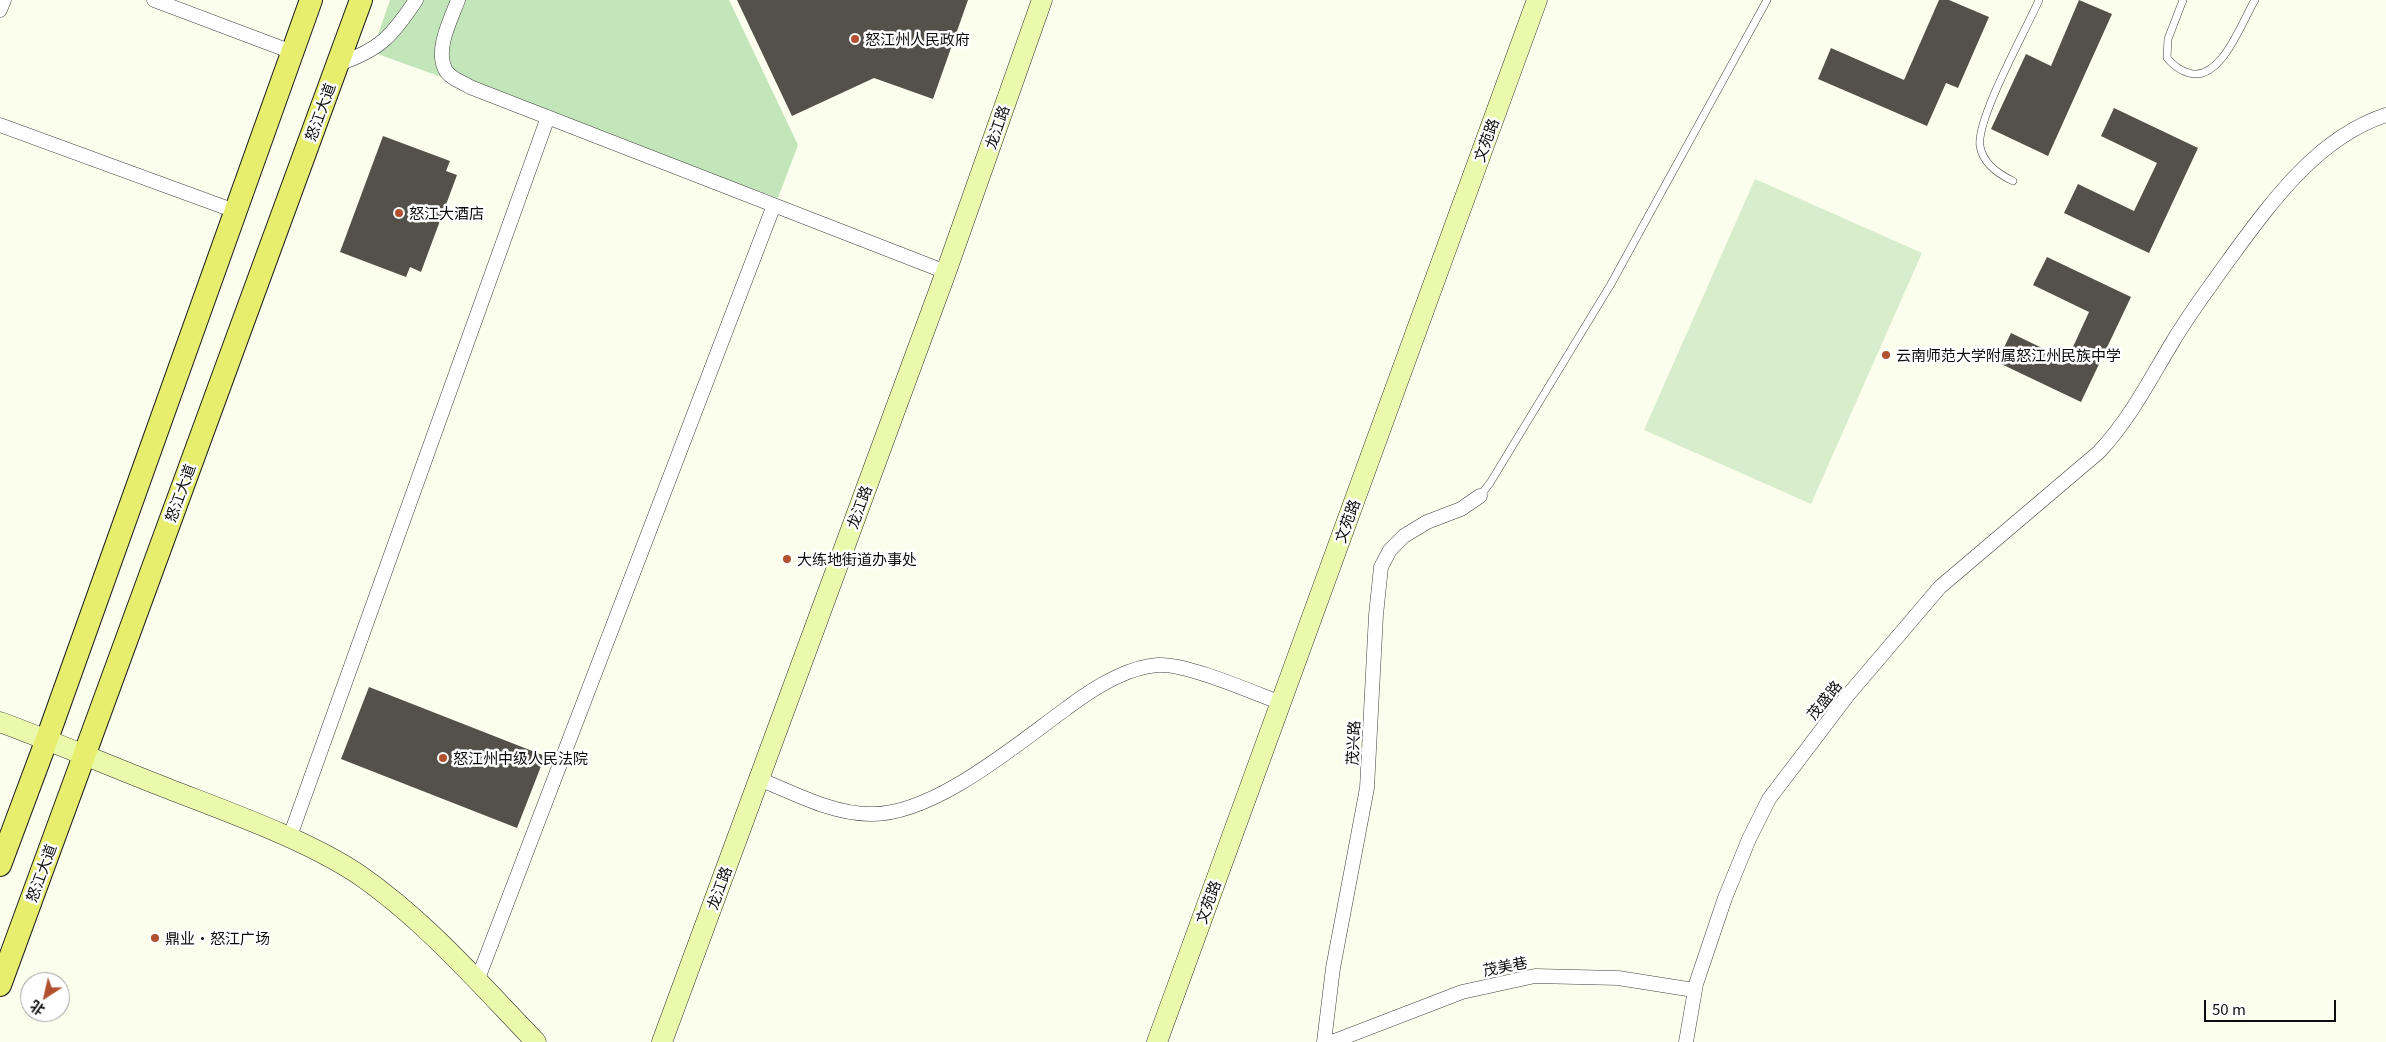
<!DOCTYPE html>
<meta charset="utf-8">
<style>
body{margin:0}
#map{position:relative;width:2386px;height:1042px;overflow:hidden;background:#fcfeed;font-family:Georgia,"Noto Sans SC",serif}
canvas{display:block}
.north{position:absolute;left:20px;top:972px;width:50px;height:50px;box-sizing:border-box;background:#fff;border:1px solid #9e9e9e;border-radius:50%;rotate:215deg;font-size:14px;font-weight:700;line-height:20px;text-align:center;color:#0d0d0d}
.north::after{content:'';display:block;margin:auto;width:18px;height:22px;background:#b2502f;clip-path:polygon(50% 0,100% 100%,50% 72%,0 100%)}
.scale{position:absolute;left:2204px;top:1000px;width:132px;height:22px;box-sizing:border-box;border:2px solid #0d0d0d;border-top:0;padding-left:6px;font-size:15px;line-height:18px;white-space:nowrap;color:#0d0d0d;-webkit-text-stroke:4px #fff;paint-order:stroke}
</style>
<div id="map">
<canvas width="2386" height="1042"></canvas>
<div class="north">北</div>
<div class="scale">50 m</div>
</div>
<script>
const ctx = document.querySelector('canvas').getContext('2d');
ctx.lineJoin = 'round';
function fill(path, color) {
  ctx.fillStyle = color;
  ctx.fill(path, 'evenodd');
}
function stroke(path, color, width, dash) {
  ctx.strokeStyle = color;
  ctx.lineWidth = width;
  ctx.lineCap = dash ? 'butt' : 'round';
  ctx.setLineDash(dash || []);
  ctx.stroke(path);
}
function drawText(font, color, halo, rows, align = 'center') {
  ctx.font = font + ' Georgia,"Noto Sans SC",serif';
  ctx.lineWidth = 5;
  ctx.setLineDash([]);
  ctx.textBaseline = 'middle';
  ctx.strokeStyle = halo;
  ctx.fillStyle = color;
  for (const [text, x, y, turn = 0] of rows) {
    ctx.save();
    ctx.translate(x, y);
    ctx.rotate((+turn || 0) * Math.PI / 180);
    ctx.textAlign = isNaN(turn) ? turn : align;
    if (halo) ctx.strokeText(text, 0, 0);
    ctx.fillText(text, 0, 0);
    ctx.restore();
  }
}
fill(new Path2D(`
 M 390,0 L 729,0 L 798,145 L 778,198 L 372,52 Z`), '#c3e5ba');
fill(new Path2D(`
 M 1755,179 L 1922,253 L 1811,504 L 1644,430 Z`), '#d7edcb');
fill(new Path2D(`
 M 737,0 L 968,0 L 933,99 L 874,78 L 792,116 Z
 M 1939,0 L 1949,0 L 1989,17 L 1958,88 L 1946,83 L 1927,126 L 1818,79 L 1831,48 L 1904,80 Z
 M 2079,0 L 2112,14 L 2048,156 L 1991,129 L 2026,54 L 2051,66 Z
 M 2114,108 L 2198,148 L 2149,253 L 2064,213 L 2078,184 L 2134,211 L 2157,163 L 2101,136 Z
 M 383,136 L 450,161 L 446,171 L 457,175 L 421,272 L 410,267 L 406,277 L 340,252 Z
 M 2047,257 L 2131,297 L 2081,402 L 1997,362 L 2011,333 L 2067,360 L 2089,312 L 2033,285 Z
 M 369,687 L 545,756 L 517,828 L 341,759 Z`), '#54514a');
const lane = new Path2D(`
 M 2183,0 L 2168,39 L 2167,58 C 2173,65 2181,71 2189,73 C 2221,83 2242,21 2255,0
 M 2013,181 C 1998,174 1983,164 1980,146 C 1976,119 2026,30 2039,0
 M 1480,496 L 1490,483 L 1611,284 L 1767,0`);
const street = new Path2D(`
 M 154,0 L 292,52
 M 458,0 C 451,19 435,49 445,69 C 449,78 462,82 470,87 L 946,272
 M 0,10 L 4,0
 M 338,64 C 380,50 392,36 416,0
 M 0,125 L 235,211
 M 759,779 C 794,793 832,814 870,814 C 933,816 1017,744 1067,708 C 1092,689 1126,667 1158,665 C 1186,663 1252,692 1281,703
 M 289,839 L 548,117
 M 477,981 L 774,205
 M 1324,1042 L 1333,968 L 1367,788 L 1376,615 L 1381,567 L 1390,550 L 1404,536 L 1427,522 L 1461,509 L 1480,496
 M 1332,1042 L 1462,992 L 1535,976 L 1618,978 L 1694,990
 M 1686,1042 L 1696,984 L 1725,898 L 1749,839 L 1769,799 L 1848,695 L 1940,587 L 2099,452 C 2130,419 2149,381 2172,343 C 2189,314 2209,288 2228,261 C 2270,204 2316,138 2386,115`);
const secondary = new Path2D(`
 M 0,722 C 57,743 112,767 169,789 C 228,812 305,839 358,874 C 425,920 480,984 536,1042
 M 662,1042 L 946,272 L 1042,0
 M 1157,1042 L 1537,0`);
const primary = new Path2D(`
 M 0,865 L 47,739 L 311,0
 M 0,985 L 361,0`);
stroke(lane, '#404040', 8);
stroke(street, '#404040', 15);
stroke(secondary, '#2f2f2f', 21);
stroke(primary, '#1e1e1e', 24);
stroke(lane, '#fff', 7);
stroke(street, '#fff', 14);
stroke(secondary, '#ebf9ad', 20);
stroke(primary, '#e7ee6d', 22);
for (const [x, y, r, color] of [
 [855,39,5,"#b2502f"],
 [399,213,5,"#b2502f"],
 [1886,355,5,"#b2502f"],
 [787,559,5,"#b2502f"],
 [443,758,5,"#b2502f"],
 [155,938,5,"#b2502f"]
]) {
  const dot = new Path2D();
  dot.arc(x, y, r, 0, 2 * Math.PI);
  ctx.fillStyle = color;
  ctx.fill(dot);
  stroke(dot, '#fff', 2);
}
drawText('15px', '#0d0d0d', '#fff', [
 ["怒江州人民政府",865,39],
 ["怒江大酒店",409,213],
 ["云南师范大学附属怒江州民族中学",1896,355],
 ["大练地街道办事处",797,559],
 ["怒江州中级人民法院",453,758],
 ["鼎业·怒江广场",165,938]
], 'left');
drawText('15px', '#0d0d0d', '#fff', [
 ["怒江大道",320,112,-70],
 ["龙江路",997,127,-71],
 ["文苑路",1486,140,-70],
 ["怒江大道",180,493,-70],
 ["龙江路",859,507,-70],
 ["文苑路",1347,521,-70],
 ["茂盛路",1824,700,-51],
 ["茂兴路",1353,743,-87],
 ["怒江大道",41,873,-70],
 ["龙江路",719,888,-70],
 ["文苑路",1208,902,-70],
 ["茂美巷",1505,966,-11]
]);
</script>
